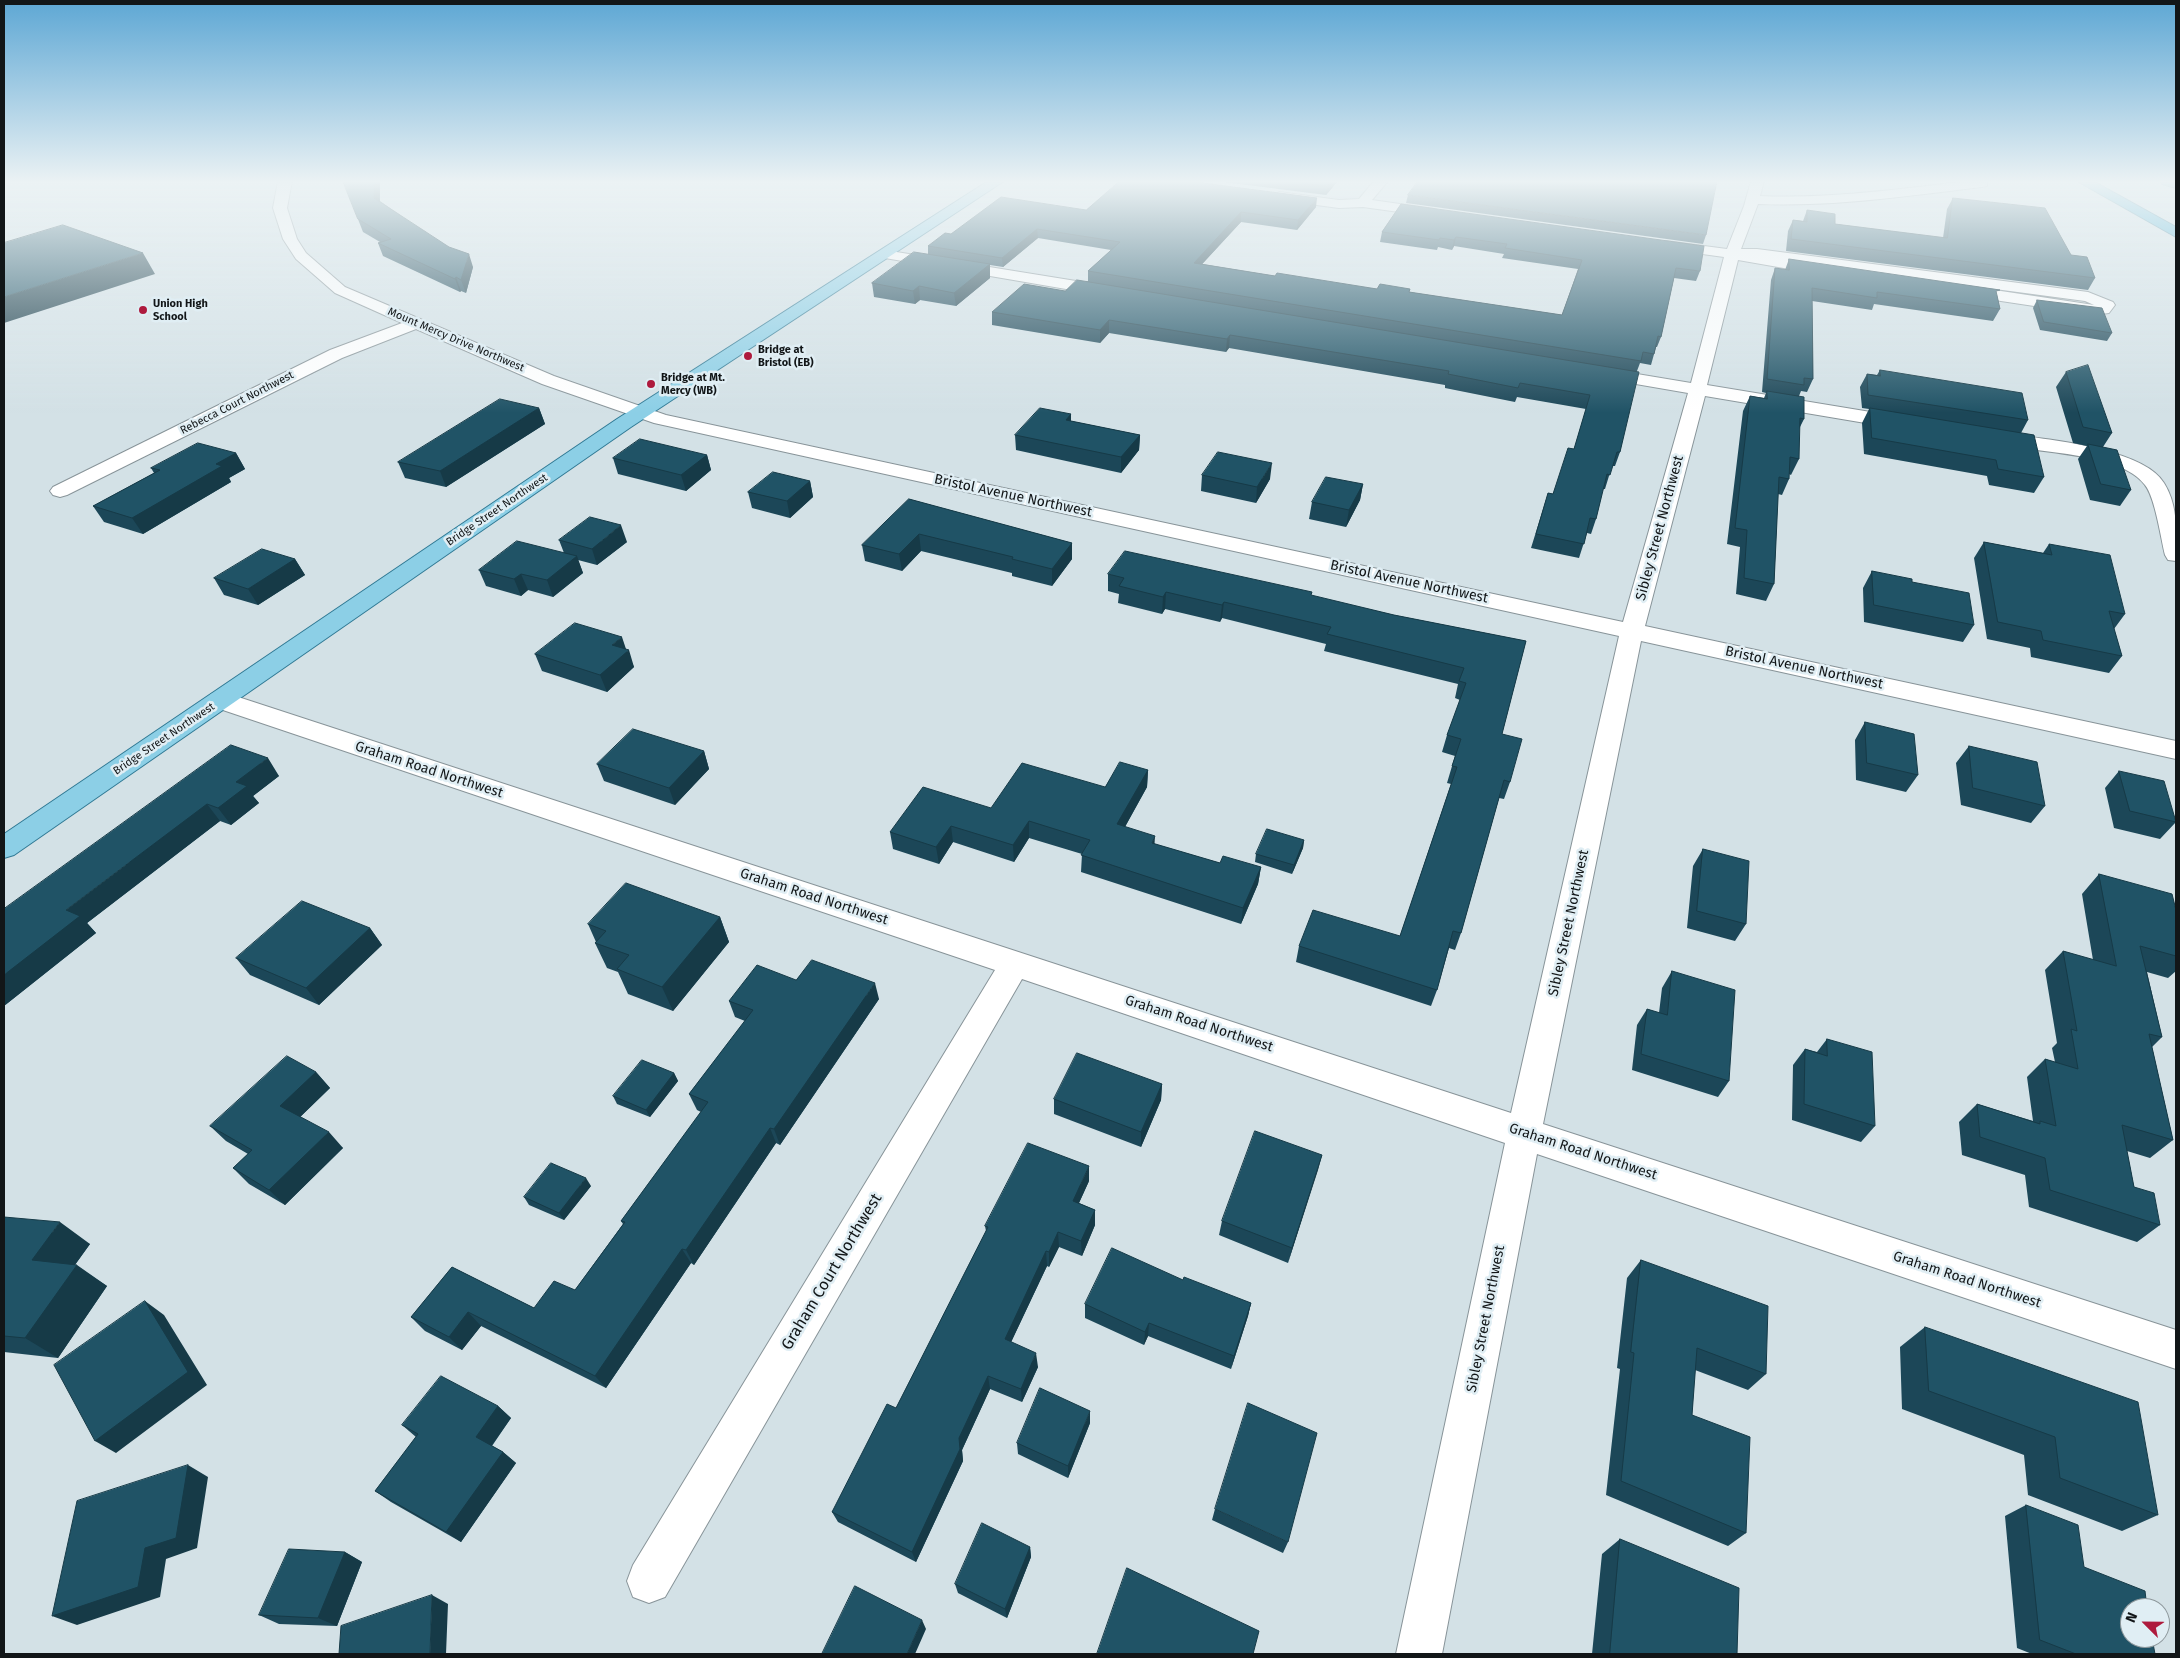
<!DOCTYPE html>
<style>
body{margin:0}
#map{position:relative;width:2180px;height:1658px;overflow:hidden;background:#d3e1e6;font-family:"Fira Sans",sans-serif}
canvas{display:block}
.frame{position:absolute;inset:0;border:5px solid #121618;pointer-events:none}
.north{position:absolute;left:2120px;top:1598px;width:50px;height:50px;box-sizing:border-box;background:#e0eef4;border:1px solid #8e989c;border-radius:50%;rotate:293deg;font-size:14px;font-weight:700;line-height:20px;text-align:center;color:#121618}
.north::after{content:'';display:block;margin:auto;width:18px;height:22px;background:#ae1a3d;clip-path:polygon(50% 0,100% 100%,50% 72%,0 100%)}
</style>
<div id="map">
<canvas width="2180" height="1658"></canvas>
<div class="frame"></div>
<div class="north">N</div>
</div>
<script>
const ctx = document.querySelector('canvas').getContext('2d');
ctx.lineJoin = 'round';
function stroke(path, color, width, dash) {
  ctx.strokeStyle = color;
  ctx.lineWidth = width;
  ctx.lineCap = dash ? 'butt' : 'round';
  ctx.setLineDash(dash || []);
  ctx.stroke(path);
}
function fill(path, color) {
  ctx.fillStyle = color;
  ctx.fill(path, 'evenodd');
}
function drawText(font, color, halo, rows, align = 'center') {
  ctx.font = font + ' "Fira Sans",sans-serif';
  ctx.lineWidth = 5;
  ctx.setLineDash([]);
  ctx.textBaseline = 'middle';
  ctx.strokeStyle = halo;
  ctx.fillStyle = color;
  for (const [text, x, y, turn = 0] of rows) {
    ctx.save();
    ctx.translate(x, y);
    ctx.rotate((+turn || 0) * Math.PI / 180);
    ctx.textAlign = isNaN(turn) ? turn : align;
    if (halo) ctx.strokeText(text, 0, 0);
    ctx.fillText(text, 0, 0);
    ctx.restore();
  }
}
const minor = new Path2D(`
 M 278,181 L 292,181 L 287,208 L 297,239 L 306,253 L 345,287 L 554,376 L 666,415 L 1623,622 L 1688,393 L 1601,378 L 1595,377 L 1592,373 L 1595,369 L 1601,368 L 1691,383 L 1724,257 L 1666,249 L 1659,245 L 1661,242 L 1666,241 L 1727,249 L 1744,206 L 1751,181 L 1764,181 L 1760,196 C 1830,199 1899,189 1968,181 L 1987,181 L 1987,186 L 1982,187 C 1908,196 1833,207 1758,204 L 1741,249 L 1757,249 L 2088,292 L 2113,302 L 2115,305 L 2109,313 L 2094,315 L 1961,295 L 1953,290 L 1961,285 L 2094,305 L 2085,301 L 1830,267 L 1832,270 L 1829,273 L 1824,275 L 1738,260 L 1707,385 L 1901,417 L 1908,419 L 1910,423 L 1908,427 L 1901,429 L 1705,396 L 1645,626 L 2176,741 L 2176,759 L 1641,641 L 1543,1124 L 2176,1330 L 2176,1369 L 1537,1154 L 1442,1654 L 1396,1654 L 1505,1143 L 1022,979 L 665,1597 L 649,1603 L 633,1597 L 627,1581 L 633,1565 L 995,970 L 211,706 L 208,700 L 211,694 L 220,692 L 229,694 L 1511,1113 L 1619,636 L 654,423 L 542,384 L 416,329 L 342,358 L 67,495 L 60,497 L 53,495 L 50,491 L 53,487 L 330,350 L 402,323 L 335,293 L 296,259 L 283,239 L 273,208 Z
 M 1374,181 L 1388,181 L 1372,200 L 1435,209 L 1442,213 L 1435,217 L 1363,207 L 1339,208 L 1279,200 L 1272,196 L 1279,192 L 1339,200 L 1359,199 Z
 M 884,250 L 1107,286 L 1115,291 L 1107,296 L 879,257 L 877,254 Z
 M 1998,433 C 2037,438 2143,447 2164,483 C 2179,507 2176,534 2176,561 L 2168,560 L 2165,555 C 2161,539 2155,497 2145,485 C 2120,451 2030,453 1991,443 L 1989,439 L 1991,435 Z`);
const major = new Path2D(`
 M 988,181 L 1004,181 L 631,427 L 14,855 L 4,858 L 4,834 L 617,419 Z`);
const highway = new Path2D(`
 M 2077,181 L 2093,181 L 2176,227 L 2176,237 Z
 M 2160,181 L 2176,181 L 2176,188 L 2162,184 Z`);
stroke(minor, '#889499', 2);
stroke(major, '#307994', 2);
stroke(highway, '#307994', 2);
fill(minor, '#fff');
fill(major, '#8ccfe6');
fill(highway, '#40afd6');
fill(new Path2D(`
 M 343,181 L 380,181 L 380,201 L 473,267 L 466,293 L 461,291 L 460,292 L 383,256 L 378,243 L 380,242 L 363,232 Z
 M 1215,181 L 1338,181 L 1326,195 Z
 M 1408,195 L 1706,235 L 1703,244 L 1406,203 Z
 M 1953,198 L 2071,255 L 2095,278 L 2088,290 L 1786,251 L 1788,231 L 1793,220 L 1803,221 L 1807,210 L 1835,224 L 1943,238 L 1947,209 Z
 M 1401,204 L 1700,271 L 1696,281 L 1674,278 L 1661,337 L 1657,347 L 1656,347 L 1651,365 L 1640,363 L 1637,371 L 1620,452 L 1615,466 L 1612,466 L 1605,489 L 1603,489 L 1596,519 L 1591,534 L 1587,533 L 1579,558 L 1531,548 L 1548,493 L 1553,494 L 1574,449 L 1586,409 L 1517,397 L 1515,402 L 1445,388 L 1445,385 L 1229,348 L 1226,352 L 1109,333 L 1100,343 L 992,325 L 992,312 L 1065,291 L 1088,281 L 1088,271 L 1111,250 L 1038,238 L 1003,267 L 990,265 L 990,278 L 956,306 L 920,300 L 915,304 L 874,297 L 872,283 L 928,254 L 928,246 L 951,234 L 1086,210 L 1316,207 L 1297,230 L 1241,222 L 1202,264 L 1275,276 L 1377,289 L 1410,289 L 1409,292 L 1562,315 L 1578,269 L 1502,258 L 1504,254 L 1454,246 L 1452,250 L 1438,247 L 1437,250 L 1380,242 L 1382,232 Z
 M 1789,259 L 1997,295 L 2000,309 L 1993,321 L 1874,304 L 1872,310 L 1812,301 L 1813,379 L 1807,392 L 1801,391 L 1799,396 L 1804,419 L 1799,429 L 1799,459 L 1791,475 L 1789,474 L 1789,479 L 1782,495 L 1778,494 L 1774,584 L 1766,601 L 1736,594 L 1740,547 L 1727,544 L 1743,411 L 1750,396 L 1764,398 L 1766,393 L 1762,392 L 1771,280 L 1775,268 L 1785,270 Z
 M 2037,300 L 2112,333 L 2107,341 L 2040,330 L 2033,308 Z
 M 1880,370 L 2028,420 L 2021,433 L 2044,477 L 2034,493 L 1989,485 L 1987,476 L 1864,454 L 1862,423 L 1869,409 L 1862,408 L 1860,387 L 1867,374 L 1877,375 Z
 M 2066,372 L 2112,433 L 2103,447 L 2131,490 L 2120,506 L 2090,500 L 2078,459 L 2087,446 L 2073,443 L 2056,387 Z
 M 539,408 L 545,424 L 446,487 L 405,478 L 398,462 Z
 M 1071,414 L 1071,421 L 1140,435 L 1139,450 L 1121,473 L 1016,450 L 1015,435 Z
 M 236,453 L 245,469 L 229,478 L 231,482 L 143,534 L 104,522 L 93,506 L 154,473 L 151,468 Z
 M 707,455 L 711,470 L 686,491 L 618,474 L 613,458 Z
 M 1202,475 L 1270,479 L 1256,503 L 1201,491 Z
 M 810,481 L 813,497 L 790,518 L 752,508 L 748,492 Z
 M 1363,484 L 1360,500 L 1346,527 L 1309,519 L 1312,502 Z
 M 909,499 L 1072,543 L 1072,559 L 1052,586 L 1012,576 L 1012,573 L 921,551 L 902,571 L 865,561 L 862,545 Z
 M 559,540 L 627,542 L 597,565 L 578,560 L 583,573 L 553,597 L 528,590 L 521,596 L 486,586 L 479,570 L 564,553 Z
 M 1984,542 L 2043,553 L 2049,544 L 2125,614 L 2114,629 L 2122,656 L 2109,673 L 2031,657 L 2030,648 L 1987,639 L 1974,558 Z
 M 295,559 L 305,575 L 258,605 L 224,595 L 214,578 Z
 M 1872,571 L 1912,582 L 1974,625 L 1963,642 L 1864,622 L 1863,588 Z
 M 1108,574 L 1312,596 L 1394,615 L 1526,641 L 1502,734 L 1510,782 L 1504,799 L 1499,798 L 1461,933 L 1455,950 L 1449,948 L 1437,990 L 1431,1006 L 1296,962 L 1299,946 L 1400,936 L 1451,784 L 1447,783 L 1455,756 L 1442,752 L 1447,735 L 1460,700 L 1455,698 L 1458,684 L 1324,651 L 1326,644 L 1222,618 L 1220,622 L 1165,609 L 1162,614 L 1118,603 L 1119,594 L 1108,591 Z
 M 626,650 L 634,667 L 607,692 L 542,671 L 535,654 Z
 M 1865,722 L 1918,775 L 1906,792 L 1856,780 L 1855,740 Z
 M 231,745 L 279,776 L 253,796 L 259,803 L 231,825 L 220,821 L 87,923 L 96,933 L 4,1006 Z
 M 1969,746 L 2045,806 L 2031,823 L 1961,805 L 1956,763 Z
 M 704,751 L 709,769 L 675,805 L 604,781 L 597,764 Z
 M 1148,770 L 1147,787 L 1125,827 L 1155,844 L 1220,863 L 1261,867 L 1258,884 L 1241,924 L 1081,872 L 1082,854 L 1029,838 L 1014,862 L 953,842 L 939,864 L 893,849 L 890,832 L 991,808 L 1105,787 Z
 M 2119,771 L 2176,822 L 2160,839 L 2114,828 L 2105,788 Z
 M 1304,840 L 1303,848 L 1292,874 L 1255,862 L 1256,854 Z
 M 1703,849 L 1746,924 L 1735,941 L 1687,928 L 1693,866 Z
 M 2099,874 L 2176,910 L 2176,971 L 2168,978 L 2147,972 L 2162,1037 L 2152,1047 L 2173,1140 L 2150,1158 L 2127,1151 L 2134,1187 L 2160,1225 L 2137,1242 L 2029,1207 L 2025,1175 L 1962,1155 L 1959,1122 L 1977,1104 L 2033,1121 L 2027,1077 L 2045,1059 L 2055,1062 L 2052,1048 L 2057,1043 L 2045,970 L 2063,951 L 2093,960 L 2082,894 Z
 M 720,917 L 729,942 L 673,1011 L 628,994 L 618,972 L 607,968 L 595,943 L 596,942 L 588,924 Z
 M 370,928 L 382,945 L 319,1005 L 250,975 L 236,958 Z
 M 1672,971 L 1729,1081 L 1718,1097 L 1632,1070 L 1637,1025 L 1647,1009 L 1659,1013 L 1662,988 Z
 M 796,980 L 879,999 L 780,1145 L 776,1143 L 694,1265 L 691,1263 L 606,1388 L 481,1326 L 462,1350 L 425,1331 L 411,1317 L 452,1267 L 534,1308 L 575,1290 L 623,1224 L 621,1221 L 701,1112 L 697,1110 L 689,1094 L 745,1021 L 735,1017 L 729,1001 Z
 M 1827,1039 L 1875,1126 L 1861,1142 L 1792,1120 L 1793,1065 L 1805,1049 L 1817,1052 Z
 M 316,1072 L 330,1088 L 300,1117 L 343,1148 L 285,1205 L 249,1184 L 233,1168 L 248,1154 L 226,1141 L 210,1126 Z
 M 674,1073 L 678,1081 L 650,1117 L 617,1104 L 613,1096 Z
 M 1162,1084 L 1161,1100 L 1141,1147 L 1054,1114 L 1054,1099 Z
 M 1322,1155 L 1288,1263 L 1219,1235 L 1222,1221 Z
 M 1089,1181 L 1079,1203 L 1095,1210 L 1095,1225 L 1082,1256 L 1059,1247 L 1049,1267 L 1047,1266 L 1011,1342 L 1038,1367 L 1022,1402 L 990,1389 L 962,1450 L 963,1461 L 916,1562 L 838,1522 L 832,1512 L 896,1408 L 986,1231 L 985,1226 Z
 M 591,1186 L 564,1220 L 529,1205 L 524,1197 Z
 M 4,1217 L 90,1244 L 75,1265 L 107,1286 L 58,1358 L 4,1352 Z
 M 1641,1260 L 1766,1374 L 1748,1390 L 1695,1370 L 1692,1415 L 1746,1533 L 1728,1546 L 1606,1495 L 1620,1369 L 1617,1368 L 1627,1278 Z
 M 1183,1280 L 1251,1303 L 1248,1316 L 1231,1369 L 1148,1336 L 1144,1345 L 1085,1318 L 1085,1304 Z
 M 1925,1327 L 2158,1515 L 2122,1531 L 2028,1495 L 2024,1455 L 1902,1409 L 1900,1347 Z
 M 498,1406 L 511,1418 L 492,1446 L 503,1452 L 516,1463 L 461,1542 L 391,1502 L 375,1491 L 416,1437 L 402,1425 Z
 M 1090,1423 L 1068,1478 L 1018,1454 L 1017,1443 Z
 M 2026,1505 L 2084,1567 L 2155,1654 L 2032,1654 L 2017,1648 L 2005,1516 Z
 M 1215,1509 L 1288,1542 L 1283,1553 L 1212,1520 Z
 M 1620,1539 L 1737,1654 L 1592,1654 L 1602,1554 Z
 M 1030,1547 L 1031,1557 L 1007,1618 L 958,1593 L 955,1584 Z
 M 345,1552 L 362,1562 L 337,1626 L 279,1624 L 259,1615 Z`), '#1c4758');
fill(new Path2D(`
 M 375,181 L 380,181 L 379,210 L 374,198 Z
 M 1331,181 L 1338,181 L 1326,195 L 1327,186 Z
 M 1317,198 L 1316,207 L 1297,230 L 1298,220 Z
 M 1241,212 L 1241,222 L 1194,273 L 1194,263 Z
 M 1037,229 L 1038,238 L 1003,267 L 1002,258 Z
 M 1456,237 L 1454,246 L 1452,250 L 1454,240 Z
 M 143,253 L 155,274 L 4,323 L 4,297 Z
 M 469,254 L 473,267 L 466,293 L 461,280 Z
 M 990,264 L 990,278 L 956,306 L 954,293 Z
 M 456,277 L 461,291 L 460,292 L 455,279 Z
 M 919,286 L 920,300 L 915,304 L 913,291 Z
 M 1109,320 L 1109,333 L 1100,343 L 1100,330 Z
 M 1230,335 L 1229,348 L 1226,352 L 1227,339 Z
 M 539,408 L 545,424 L 446,487 L 440,471 Z
 M 1071,414 L 1071,430 L 1066,420 Z
 M 1140,435 L 1139,450 L 1121,473 L 1121,457 Z
 M 236,453 L 245,469 L 229,478 L 231,482 L 143,534 L 132,518 L 216,464 Z
 M 707,455 L 711,470 L 686,491 L 681,475 Z
 M 1272,463 L 1270,479 L 1256,503 L 1257,487 Z
 M 810,481 L 813,497 L 790,518 L 787,501 Z
 M 1363,484 L 1360,500 L 1346,527 L 1349,510 Z
 M 621,525 L 627,542 L 597,565 L 592,549 Z
 M 919,534 L 921,551 L 902,571 L 899,554 Z
 M 1072,543 L 1072,559 L 1052,586 L 1052,569 Z
 M 577,556 L 583,573 L 553,597 L 547,580 Z
 M 295,559 L 305,575 L 258,605 L 248,589 Z
 M 521,574 L 528,590 L 521,596 L 514,579 Z
 M 1166,592 L 1165,609 L 1162,614 L 1163,597 Z
 M 1224,602 L 1222,618 L 1220,622 L 1222,605 Z
 M 622,637 L 627,652 L 629,650 L 634,667 L 607,692 L 600,675 L 612,645 Z
 M 704,751 L 709,769 L 675,805 L 669,788 Z
 M 268,758 L 279,776 L 253,796 L 259,803 L 231,825 L 218,808 L 236,782 Z
 M 1148,770 L 1147,787 L 1117,841 L 1117,824 Z
 M 207,804 L 220,821 L 87,923 L 96,933 L 4,1006 L 4,975 L 66,910 Z
 M 1029,821 L 1029,838 L 1014,862 L 1013,845 Z
 M 951,826 L 953,842 L 939,864 L 936,847 Z
 M 1155,836 L 1154,852 L 1152,843 Z
 M 1304,840 L 1303,848 L 1292,874 L 1294,865 Z
 M 1261,867 L 1258,884 L 1241,924 L 1243,908 Z
 M 720,917 L 729,942 L 673,1011 L 662,987 Z
 M 370,928 L 382,945 L 319,1005 L 306,988 Z
 M 875,983 L 879,999 L 780,1145 L 774,1129 Z
 M 316,1072 L 330,1088 L 295,1122 L 280,1106 Z
 M 674,1073 L 678,1081 L 650,1117 L 646,1110 Z
 M 1162,1084 L 1161,1100 L 1141,1147 L 1141,1132 Z
 M 770,1128 L 776,1143 L 694,1265 L 686,1250 Z
 M 329,1132 L 343,1148 L 285,1205 L 269,1190 Z
 M 1322,1155 L 1318,1170 L 1288,1263 L 1292,1248 Z
 M 1089,1166 L 1089,1181 L 1073,1216 L 1073,1201 Z
 M 586,1178 L 591,1186 L 564,1220 L 559,1213 Z
 M 1095,1210 L 1095,1225 L 1082,1256 L 1081,1241 Z
 M 60,1222 L 90,1244 L 63,1281 L 32,1260 Z
 M 1058,1232 L 1059,1247 L 1049,1267 L 1049,1252 Z
 M 682,1249 L 691,1263 L 606,1388 L 595,1376 Z
 M 1046,1251 L 1047,1266 L 1006,1353 L 1005,1339 Z
 M 77,1265 L 107,1286 L 58,1358 L 25,1338 Z
 M 145,1301 L 164,1315 L 207,1385 L 116,1453 L 95,1441 Z
 M 1251,1303 L 1248,1316 L 1231,1369 L 1234,1356 Z
 M 468,1312 L 481,1326 L 462,1350 L 449,1337 Z
 M 1149,1323 L 1148,1336 L 1144,1345 L 1145,1332 Z
 M 1036,1353 L 1038,1367 L 1022,1402 L 1021,1389 Z
 M 988,1376 L 990,1389 L 962,1450 L 963,1461 L 916,1562 L 912,1552 L 959,1438 Z
 M 498,1406 L 511,1418 L 489,1449 L 476,1437 Z
 M 1090,1411 L 1090,1423 L 1068,1478 L 1068,1466 Z
 M 503,1452 L 516,1463 L 461,1542 L 446,1532 Z
 M 188,1465 L 208,1477 L 197,1548 L 166,1559 L 160,1597 L 77,1625 L 52,1616 Z
 M 1030,1547 L 1031,1557 L 1007,1618 L 1005,1609 Z
 M 345,1552 L 362,1562 L 337,1626 L 318,1618 Z
 M 432,1595 L 448,1604 L 446,1654 L 430,1654 Z
 M 922,1620 L 926,1629 L 915,1654 L 907,1654 Z`), '#163a47');
const building = new Path2D(`
 M 343,181 L 375,181 L 374,198 L 449,247 L 469,254 L 461,280 L 456,277 L 455,279 L 378,243 L 391,239 L 358,219 Z
 M 1120,181 L 1188,181 L 1317,198 L 1298,220 L 1241,212 L 1194,263 L 1275,276 L 1277,273 L 1377,289 L 1380,284 L 1410,289 L 1409,292 L 1562,315 L 1582,260 L 1505,248 L 1507,244 L 1456,237 L 1454,240 L 1440,238 L 1439,240 L 1382,232 L 1401,204 L 1704,246 L 1700,271 L 1676,268 L 1661,337 L 1658,336 L 1654,354 L 1643,352 L 1641,361 L 1088,271 L 1120,242 L 1037,229 L 1002,258 L 928,246 L 945,233 L 951,234 L 1001,197 L 1086,210 Z
 M 1286,181 L 1331,181 L 1327,186 Z
 M 1418,181 L 1717,181 L 1706,235 L 1408,195 Z
 M 1953,198 L 2045,208 L 2071,255 L 2087,257 L 2095,278 L 1791,239 L 1793,220 L 1807,222 L 1807,210 L 1835,214 L 1835,224 L 1947,238 Z
 M 63,225 L 143,253 L 4,297 L 4,243 Z
 M 914,252 L 990,264 L 954,293 L 919,286 L 913,291 L 872,283 Z
 M 1789,259 L 2000,290 L 1996,291 L 2000,309 L 1877,292 L 1877,298 L 1812,288 L 1813,379 L 1804,378 L 1804,385 L 1767,379 L 1775,268 L 1789,270 Z
 M 1077,280 L 1639,372 L 1620,452 L 1617,452 L 1610,475 L 1607,474 L 1596,519 L 1590,518 L 1584,544 L 1536,534 L 1548,493 L 1553,494 L 1568,448 L 1574,449 L 1590,395 L 1520,383 L 1518,388 L 1448,374 L 1449,371 L 1230,335 L 1227,339 L 1109,320 L 1100,330 L 992,312 L 1024,284 L 1065,291 Z
 M 2037,300 L 2102,308 L 2112,333 L 2044,322 Z
 M 2088,365 L 2112,433 L 2083,427 L 2066,372 Z
 M 1880,370 L 2022,393 L 2028,420 L 1868,395 L 1867,374 L 1880,376 Z
 M 1767,391 L 1804,397 L 1804,419 L 1800,418 L 1799,459 L 1790,457 L 1789,479 L 1779,477 L 1774,584 L 1744,578 L 1747,530 L 1735,528 L 1750,396 L 1767,399 Z
 M 500,399 L 539,408 L 440,471 L 398,462 Z
 M 1040,408 L 1071,414 L 1066,420 L 1140,435 L 1121,457 L 1015,435 Z
 M 1870,408 L 2034,435 L 2044,477 L 1998,469 L 1996,460 L 1872,438 Z
 M 640,439 L 707,455 L 681,475 L 613,458 Z
 M 198,443 L 236,453 L 216,464 L 222,466 L 132,518 L 93,506 L 160,470 L 151,468 Z
 M 2088,444 L 2117,450 L 2131,490 L 2101,484 Z
 M 1218,452 L 1272,463 L 1257,487 L 1202,475 Z
 M 773,472 L 810,481 L 787,501 L 748,492 Z
 M 1326,477 L 1363,484 L 1349,510 L 1312,502 Z
 M 909,499 L 1072,543 L 1052,569 L 1012,559 L 1013,557 L 919,534 L 899,554 L 862,545 Z
 M 590,517 L 621,525 L 592,549 L 559,540 Z
 M 517,541 L 577,556 L 547,580 L 521,574 L 514,579 L 479,570 Z
 M 1984,542 L 2052,555 L 2049,544 L 2110,555 L 2125,614 L 2109,611 L 2122,656 L 2043,640 L 2041,631 L 1998,622 Z
 M 262,549 L 295,559 L 248,589 L 214,578 Z
 M 1125,551 L 1312,592 L 1311,595 L 1394,615 L 1526,641 L 1502,734 L 1522,739 L 1510,782 L 1504,780 L 1461,933 L 1453,931 L 1437,990 L 1299,946 L 1313,910 L 1400,936 L 1457,767 L 1452,766 L 1461,739 L 1447,735 L 1466,683 L 1459,681 L 1464,668 L 1327,634 L 1331,627 L 1224,602 L 1222,605 L 1166,592 L 1163,597 L 1119,586 L 1124,578 L 1108,574 Z
 M 1872,571 L 1912,579 L 1912,582 L 1969,593 L 1974,625 L 1874,605 Z
 M 575,623 L 622,637 L 612,645 L 629,650 L 600,675 L 535,654 Z
 M 1865,722 L 1914,734 L 1918,775 L 1867,763 Z
 M 633,729 L 704,751 L 669,788 L 597,764 Z
 M 231,745 L 268,758 L 236,782 L 247,786 L 218,808 L 207,804 L 66,910 L 80,916 L 4,975 L 4,909 Z
 M 1969,746 L 2037,762 L 2045,806 L 1973,788 Z
 M 1120,762 L 1148,770 L 1117,824 L 1155,836 L 1152,843 L 1220,863 L 1223,856 L 1261,867 L 1243,908 L 1081,855 L 1090,840 L 1029,821 L 1013,845 L 951,826 L 936,847 L 890,832 L 923,787 L 991,808 L 1022,763 L 1105,787 Z
 M 2119,771 L 2164,781 L 2176,822 L 2130,811 Z
 M 1267,829 L 1304,840 L 1294,865 L 1256,854 Z
 M 1703,849 L 1749,861 L 1746,924 L 1697,911 Z
 M 2099,874 L 2172,894 L 2176,910 L 2176,956 L 2140,946 L 2162,1037 L 2149,1034 L 2173,1140 L 2122,1125 L 2134,1187 L 2154,1193 L 2160,1225 L 2050,1190 L 2045,1158 L 1980,1137 L 1977,1104 L 2040,1124 L 2040,1121 L 2056,1126 L 2045,1059 L 2078,1069 L 2071,1029 L 2077,1031 L 2063,951 L 2116,966 Z
 M 626,883 L 720,917 L 662,987 L 617,969 L 629,955 L 595,943 L 606,931 L 588,924 Z
 M 302,901 L 370,928 L 306,988 L 236,958 Z
 M 812,960 L 875,983 L 774,1129 L 770,1128 L 686,1250 L 682,1249 L 595,1376 L 468,1312 L 449,1337 L 411,1317 L 452,1267 L 534,1308 L 554,1281 L 575,1290 L 625,1222 L 621,1221 L 708,1102 L 689,1094 L 753,1010 L 729,1001 L 757,965 L 796,980 Z
 M 1672,971 L 1735,990 L 1729,1081 L 1641,1054 L 1647,1009 L 1667,1015 Z
 M 1827,1039 L 1872,1052 L 1875,1126 L 1804,1104 L 1805,1049 L 1827,1056 Z
 M 1077,1053 L 1162,1084 L 1141,1132 L 1054,1099 Z
 M 287,1056 L 316,1072 L 280,1106 L 329,1132 L 269,1190 L 233,1168 L 252,1150 L 210,1126 Z
 M 642,1060 L 674,1073 L 646,1110 L 613,1096 Z
 M 1255,1131 L 1322,1155 L 1292,1248 L 1222,1221 Z
 M 1028,1143 L 1089,1166 L 1073,1201 L 1095,1210 L 1081,1241 L 1058,1232 L 1049,1252 L 1046,1251 L 1005,1339 L 1036,1353 L 1021,1389 L 988,1376 L 959,1438 L 960,1449 L 912,1552 L 832,1512 L 887,1404 L 896,1408 L 988,1227 L 985,1226 Z
 M 551,1163 L 586,1178 L 559,1213 L 524,1197 Z
 M 4,1217 L 60,1222 L 32,1260 L 77,1265 L 25,1338 L 4,1336 Z
 M 1112,1248 L 1183,1280 L 1184,1277 L 1251,1303 L 1234,1356 L 1149,1323 L 1145,1332 L 1085,1304 Z
 M 1641,1260 L 1768,1306 L 1766,1374 L 1697,1348 L 1692,1415 L 1750,1437 L 1746,1533 L 1621,1481 L 1634,1353 L 1631,1352 Z
 M 145,1301 L 188,1372 L 95,1441 L 54,1365 Z
 M 1925,1327 L 2138,1402 L 2158,1515 L 2060,1478 L 2055,1437 L 1929,1391 Z
 M 441,1376 L 498,1406 L 476,1437 L 503,1452 L 446,1532 L 375,1491 L 418,1434 L 402,1425 Z
 M 1040,1388 L 1090,1411 L 1068,1466 L 1017,1443 Z
 M 1248,1403 L 1317,1433 L 1288,1542 L 1215,1509 Z
 M 188,1465 L 176,1538 L 145,1548 L 138,1587 L 52,1616 L 77,1501 Z
 M 2026,1505 L 2078,1525 L 2084,1567 L 2145,1591 L 2147,1608 L 2130,1608 L 2130,1638 L 2152,1638 L 2155,1654 L 2076,1654 L 2040,1640 Z
 M 982,1523 L 1030,1547 L 1005,1609 L 955,1584 Z
 M 1620,1539 L 1739,1588 L 1737,1654 L 1610,1654 Z
 M 289,1549 L 345,1552 L 318,1618 L 259,1615 Z
 M 1127,1568 L 1259,1631 L 1253,1654 L 1097,1654 Z
 M 855,1586 L 922,1620 L 907,1654 L 822,1654 Z
 M 432,1595 L 430,1654 L 339,1654 L 341,1626 Z`);
fill(building, '#205366');
stroke(building, '#163a47', 1);
const sky = ctx.createLinearGradient(0, 0, 0, 413);
sky.addColorStop(0, '#5da7d4');
sky.addColorStop(0.44, '#ebf2f4');
sky.addColorStop(1, '#ebf2f400');
ctx.fillStyle = sky;
ctx.fillRect(0, 0, 2180, 413);
for (const [x, y, r, color] of [
 [143,310,5,"#ae1a3d"],
 [748,356,5,"#ae1a3d"],
 [651,384,5,"#ae1a3d"]
]) {
  const dot = new Path2D();
  dot.arc(x, y, r, 0, 2 * Math.PI);
  ctx.fillStyle = color;
  ctx.fill(dot);
  stroke(dot, '#e0eef4', 2);
}
drawText('bold 11px', '#121618', '#e0eef4', [
 ["Union High",153,304],
 ["School",153,317],
 ["Bridge at",758,350],
 ["Bristol (EB)",758,363],
 ["Bridge at Mt.",661,378],
 ["Mercy (WB)",661,391]
], 'left');
drawText('11px', '#121618', '#e0eef4', [
 ["Mount Mercy Drive Northwest",456,340,23],
 ["Rebecca Court Northwest",237,403,-27],
 ["Bridge Street Northwest",497,510,-34],
 ["Bridge Street Northwest",164,739,-34]
]);
drawText('14px', '#121618', '#e0eef4', [
 ["Bristol Avenue Northwest",1013,496,12],
 ["Sibley Street Northwest",1660,528,-75],
 ["Bristol Avenue Northwest",1409,582,12],
 ["Bristol Avenue Northwest",1804,668,12],
 ["Graham Road Northwest",429,770,18],
 ["Graham Road Northwest",814,897,18],
 ["Sibley Street Northwest",1569,923,-78],
 ["Graham Road Northwest",1199,1024,18],
 ["Graham Road Northwest",1583,1152,18],
 ["Graham Road Northwest",1967,1280,18],
 ["Sibley Street Northwest",1486,1319,-79]
]);
drawText('16px', '#121618', '#e0eef4', [
 ["Graham Court Northwest",832,1272,-59]
]);
</script>
